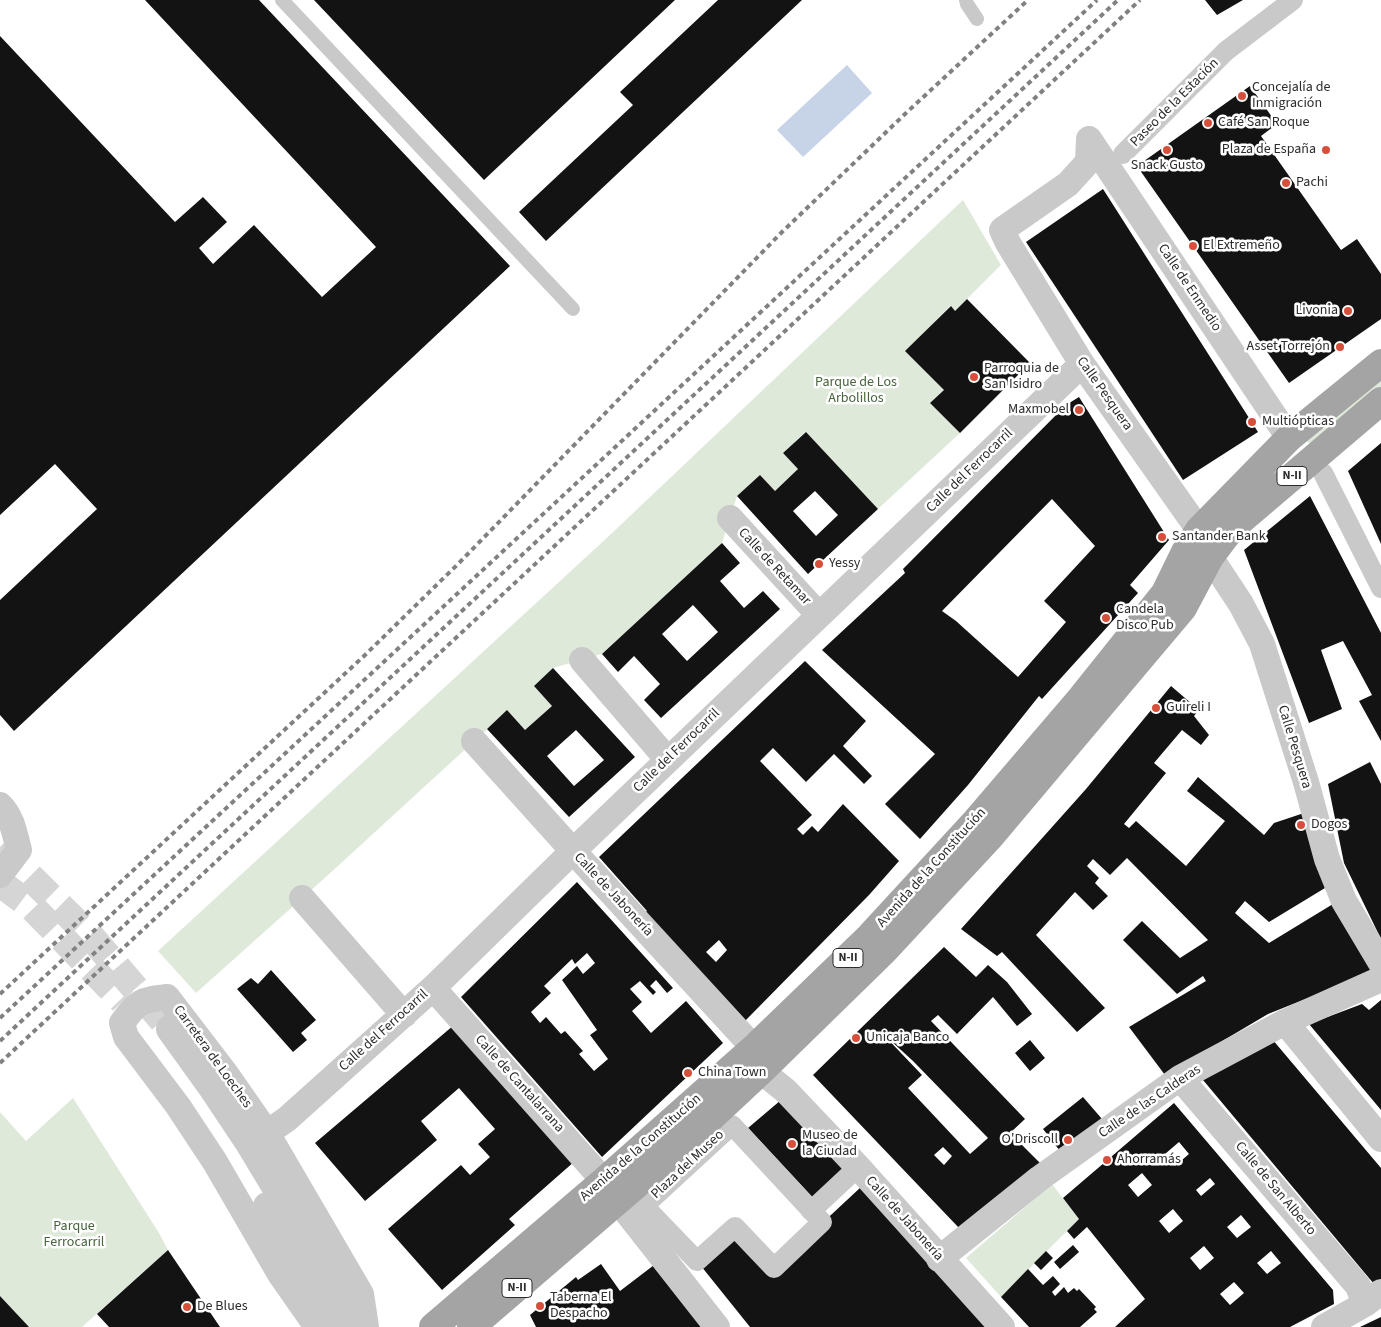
<!DOCTYPE html>
<meta charset="utf-8">
<style>
body{margin:0}
canvas{display:block;background:#fff}
</style>
<canvas width="1381" height="1327"></canvas>
<script>
const ctx = document.querySelector('canvas').getContext('2d');
ctx.lineJoin = 'round';
function fill(path, color) {
  ctx.fillStyle = color;
  ctx.fill(path, 'evenodd');
}
function stroke(path, color, width, dash) {
  ctx.strokeStyle = color;
  ctx.lineWidth = width;
  ctx.lineCap = dash ? 'butt' : 'round';
  ctx.setLineDash(dash || []);
  ctx.stroke(path);
}
function drawText(font, color, halo, rows, align = 'center') {
  ctx.font = font + ' "Source Sans 3",sans-serif';
  ctx.lineWidth = 5;
  ctx.setLineDash([]);
  ctx.textBaseline = 'middle';
  ctx.strokeStyle = halo;
  ctx.fillStyle = color;
  for (const [text, x, y, turn = 0] of rows) {
    ctx.save();
    ctx.translate(x, y);
    ctx.rotate((+turn || 0) * Math.PI / 180);
    ctx.textAlign = isNaN(turn) ? turn : align;
    if (halo) ctx.strokeText(text, 0, 0);
    ctx.fillText(text, 0, 0);
    ctx.restore();
  }
}
fill(new Path2D(`
 M 963,200 L 1001,265 L 955,311 L 950,306 L 906,351 L 944,390 L 930,403 L 960,433 L 878,509 L 805,432 L 783,453 L 798,469 L 775,491 L 760,475 L 737,496 L 722,543 L 602,654 L 553,668 L 534,686 L 552,706 L 525,730 L 507,711 L 327,876 L 196,993 L 158,951 L 610,535 Z
 M 1381,377 L 1381,388 L 1311,445 L 1306,440 Z
 M 73,1098 L 159,1233 L 168,1250 L 82,1327 L 29,1327 L 0,1296 L 0,1112 L 26,1141 Z
 M 1052,1184 L 1079,1219 L 1001,1297 L 966,1258 Z`), '#dfe9da');
fill(new Path2D(`
 M 847,65 L 872,93 L 803,157 L 777,130 Z`), '#c7d4e8');
fill(new Path2D(`
 M 145,0 L 259,0 L 510,266 L 14,731 L 0,715 L 0,600 L 97,509 L 55,464 L 0,515 L 0,36 L 175,222 L 203,197 L 227,222 L 199,248 L 213,264 L 254,225 L 322,297 L 376,247 Z
 M 314,0 L 675,0 L 484,180 Z
 M 718,0 L 802,0 L 546,241 L 519,212 L 633,105 L 620,92 Z
 M 1205,0 L 1243,0 L 1217,15 Z
 M 1250,86 L 1277,124 L 1261,136 L 1341,250 L 1357,239 L 1381,274 L 1381,319 L 1289,383 L 1137,166 Z
 M 1103,189 L 1258,432 L 1183,480 L 1026,242 Z
 M 967,299 L 1030,363 L 960,433 L 930,403 L 944,390 L 905,351 L 951,306 L 955,311 Z
 M 1079,397 L 1169,540 L 1130,585 L 1138,593 L 1042,699 L 1039,696 L 968,785 L 920,839 L 885,804 L 935,754 L 822,650 L 905,573 L 903,569 L 1066,405 ZM 1052,499 L 1095,546 L 1044,601 L 1066,622 L 1018,677 L 956,621 L 942,611 Z
 M 806,432 L 878,509 L 808,574 L 737,496 L 760,475 L 775,491 L 798,469 L 783,453 ZM 815,491 L 838,515 L 816,536 L 793,511 Z
 M 1381,443 L 1381,544 L 1348,471 Z
 M 1310,496 L 1381,633 L 1381,741 L 1359,701 L 1372,695 L 1343,641 L 1321,650 L 1342,709 L 1309,723 L 1244,550 Z
 M 722,543 L 740,563 L 720,581 L 744,608 L 763,591 L 780,609 L 661,718 L 644,700 L 660,684 L 634,656 L 618,672 L 602,654 ZM 693,605 L 718,632 L 687,661 L 662,634 Z
 M 805,661 L 866,721 L 843,746 L 872,776 L 864,784 L 834,754 L 806,782 L 773,748 L 760,761 L 812,815 L 797,829 L 803,835 L 812,826 L 818,832 L 843,804 L 899,861 L 869,895 L 743,1023 L 642,915 L 647,911 L 599,857 ZM 719,940 L 727,950 L 716,962 L 706,952 Z
 M 553,668 L 635,757 L 569,817 L 487,729 L 507,710 L 525,730 L 552,706 L 534,686 ZM 576,730 L 604,760 L 574,786 L 547,756 Z
 M 1171,686 L 1199,710 L 1194,716 L 1209,735 L 1201,745 L 1182,730 L 1154,763 L 1166,773 L 1124,824 L 1129,828 L 1136,821 L 1186,866 L 1225,821 L 1187,791 L 1198,777 L 1264,835 L 1274,823 L 1304,813 L 1325,888 L 1269,922 L 1245,901 L 1235,913 L 1269,943 L 1333,904 L 1373,972 L 1268,1014 L 1165,1075 L 1129,1027 L 1206,981 L 1203,976 L 1177,994 L 1123,940 L 1142,921 L 1180,958 L 1208,940 L 1127,858 L 1110,875 L 1093,859 L 1087,866 L 1099,878 L 1095,883 L 1108,896 L 1093,910 L 1075,892 L 1036,935 L 1105,1008 L 1077,1032 L 1002,952 L 997,956 L 961,929 L 1086,789 Z
 M 1370,762 L 1381,784 L 1381,939 L 1344,863 L 1328,784 Z
 M 577,882 L 673,988 L 667,993 L 656,980 L 650,986 L 656,992 L 653,995 L 640,981 L 630,989 L 642,1002 L 632,1011 L 651,1033 L 686,1001 L 723,1043 L 602,1157 L 461,997 ZM 587,953 L 595,963 L 583,974 L 577,966 L 562,980 L 597,1030 L 590,1035 L 608,1059 L 594,1071 L 579,1054 L 583,1051 L 565,1031 L 561,1034 L 546,1017 L 540,1023 L 531,1012 L 551,993 L 544,986 L 572,959 L 575,964 Z
 M 944,947 L 976,977 L 988,965 L 1007,982 L 1032,1014 L 1017,1026 L 993,997 L 957,1034 L 938,1015 L 931,1021 L 1025,1119 L 1010,1133 L 1042,1165 L 960,1229 L 813,1075 ZM 879,1030 L 913,1061 L 988,1138 L 970,1154 L 908,1088 L 922,1075 ZM 943,1147 L 952,1156 L 944,1165 L 934,1155 Z
 M 271,970 L 316,1020 L 301,1033 L 307,1040 L 293,1052 L 237,989 L 251,978 L 258,984 Z
 M 1381,1000 L 1381,1110 L 1309,1024 L 1362,1004 L 1369,1010 Z
 M 454,1025 L 575,1161 L 509,1219 L 515,1225 L 442,1290 L 388,1229 L 461,1165 L 470,1175 L 490,1157 L 478,1144 L 495,1129 L 459,1088 L 421,1121 L 437,1140 L 365,1201 L 315,1143 Z
 M 1272,1039 L 1381,1168 L 1381,1279 L 1374,1284 L 1203,1080 Z
 M 1030,1040 L 1045,1058 L 1030,1071 L 1015,1053 Z
 M 1083,1097 L 1102,1119 L 1060,1151 L 1043,1129 Z
 M 781,1100 L 847,1170 L 815,1200 L 748,1128 Z
 M 1174,1103 L 1333,1290 L 1334,1304 L 1290,1327 L 1115,1327 L 1145,1299 L 1087,1227 L 1074,1239 L 1067,1231 L 1079,1219 L 1063,1198 ZM 1179,1142 L 1189,1154 L 1175,1166 L 1165,1154 ZM 1142,1173 L 1152,1185 L 1138,1197 L 1128,1185 ZM 1210,1178 L 1215,1184 L 1201,1196 L 1196,1190 ZM 1173,1209 L 1183,1221 L 1169,1233 L 1159,1221 ZM 1241,1215 L 1251,1227 L 1237,1238 L 1227,1227 ZM 1204,1246 L 1214,1258 L 1200,1270 L 1190,1258 ZM 1271,1251 L 1281,1263 L 1267,1274 L 1257,1263 ZM 1234,1282 L 1244,1293 L 1230,1305 L 1220,1294 Z
 M 861,1187 L 991,1327 L 750,1327 L 697,1261 L 735,1227 L 774,1268 Z
 M 1073,1245 L 1079,1252 L 1060,1269 L 1054,1262 Z
 M 168,1250 L 220,1327 L 109,1327 L 97,1314 Z
 M 1046,1251 L 1053,1258 L 1041,1270 L 1034,1263 Z
 M 658,1262 L 705,1327 L 536,1327 L 530,1315 L 576,1277 L 578,1280 L 601,1264 L 620,1291 Z
 M 1028,1269 L 1043,1285 L 1053,1276 L 1060,1284 L 1052,1292 L 1055,1296 L 1064,1287 L 1068,1293 L 1074,1288 L 1077,1291 L 1079,1289 L 1096,1307 L 1094,1309 L 1097,1312 L 1080,1327 L 1029,1327 L 1001,1297 Z
 M 0,1296 L 29,1327 L 0,1327 Z
 M 1381,1317 L 1381,1327 L 1360,1327 Z`), '#131313');
stroke(new Path2D(`
 M 0,847 L 93,939 L 170,1029
 M 0,883 L 31,906 L 123,1001`), '#d5d5d5', 28, [28, 14]);
stroke(new Path2D(`
 M 282,0 L 573,309
 M 966,0 L 967,4 L 977,19`), '#c9c9c9', 14);
stroke(new Path2D(`
 M 1123,154 L 1226,51 L 1293,0
 M 1323,473 L 1381,588
 M 732,1125 L 822,1222 L 774,1268 L 735,1227 L 697,1261 L 644,1206 Z
 M 811,1211 L 858,1167`), '#c9c9c9', 20);
stroke(new Path2D(`
 M 1089,139 L 1088,162 L 1068,184 L 1002,230 L 1008,243 L 1082,364 L 1199,530 L 1221,536
 M 1089,139 L 1289,438
 M 730,518 L 819,615
 M 1190,553 L 1210,557 L 1241,604 L 1262,644 L 1306,782 L 1327,859 L 1344,901 L 1381,963
 M 582,660 L 668,760
 M 474,741 L 573,851 L 754,1048
 M 0,805 C 12,816 15,835 19,850 L 0,875
 M 302,898 L 404,1015
 M 433,988 L 604,1181
 M 1285,1022 L 1381,1139
 M 761,1071 L 786,1091 L 858,1167 L 1002,1327
 M 1180,1078 L 1358,1286 L 1365,1304
 M 267,1133 L 287,1119 L 433,988 L 573,851 L 1082,364
 M 618,1201 L 717,1327
 M 939,1259 L 1040,1178 L 1180,1078 L 1285,1022 L 1381,979
 M 317,1327 L 280,1274 L 215,1162 L 178,1106 L 126,1037 L 122,1023 C 138,1001 141,1000 167,997 L 226,1074 L 267,1133 L 361,1294 L 366,1327
 M 1324,1327 L 1365,1304 L 1381,1292`), '#c9c9c9', 26);
stroke(new Path2D(`
 M 170,1029 L 211,1086 L 249,1143 L 360,1327
 M 267,1206 L 332,1327`), '#c9c9c9', 28);
stroke(new Path2D(`
 M 433,1327 L 604,1181 L 754,1048 L 869,937 L 974,823 L 1081,698 L 1165,593 L 1185,552 L 1199,530 L 1289,438 L 1381,363
 M 471,1327 L 670,1156 L 761,1071 L 884,951 L 990,837 L 1183,608 L 1210,557 L 1225,537 L 1240,521 L 1381,401`), '#a4a4a4', 28);
stroke(new Path2D(`
 M 0,994 L 364,656 L 458,564 L 782,232 L 905,114 L 1028,0
 M 0,1018 L 1097,0
 M 0,1041 L 1118,0
 M 0,1063 L 1140,0`), '#818181', 4, [5, 4]);
for (const [x, y, r, color] of [
 [1242,96,5,"#d74f3a"],
 [1208,123,5,"#d74f3a"],
 [1167,150,5,"#d74f3a"],
 [1326,150,5,"#d74f3a"],
 [1286,183,5,"#d74f3a"],
 [1193,246,5,"#d74f3a"],
 [1348,311,5,"#d74f3a"],
 [1340,347,5,"#d74f3a"],
 [974,377,5,"#d74f3a"],
 [1079,410,5,"#d74f3a"],
 [1252,422,5,"#d74f3a"],
 [1162,537,5,"#d74f3a"],
 [819,564,5,"#d74f3a"],
 [1106,618,5,"#d74f3a"],
 [1156,708,5,"#d74f3a"],
 [1301,825,5,"#d74f3a"],
 [856,1038,5,"#d74f3a"],
 [688,1073,5,"#d74f3a"],
 [1068,1140,5,"#d74f3a"],
 [792,1144,5,"#d74f3a"],
 [1107,1160,5,"#d74f3a"],
 [540,1306,5,"#d74f3a"],
 [187,1307,5,"#d74f3a"]
]) {
  const dot = new Path2D();
  dot.arc(x, y, r, 0, 2 * Math.PI);
  ctx.fillStyle = color;
  ctx.fill(dot);
  stroke(dot, '#fff', 2);
}
for (const [x, y, w] of [
 [1292,476,30],
 [848,958,30],
 [517,1288,30]
]) {
  const box = new Path2D();
  box.roundRect(x - w / 2, y - 9.5, w, 19, 4);
  ctx.fillStyle = '#fff';
  ctx.fill(box);
  stroke(box, '#2c2c2c', 1);
}
drawText('bold 12px', '#2c2c2c', null, [
 ["N-II",1292,476],
 ["N-II",848,958],
 ["N-II",517,1288]
]);
drawText('14px', '#2c2c2c', '#fff', [
 ["Concejalía de",1252,88],
 ["Inmigración",1252,104],
 ["Café San Roque",1218,123],
 ["Plaza de España",1316,150,"right"],
 ["Snack Gusto",1167,166,"center"],
 ["Pachi",1296,183],
 ["El Extremeño",1203,246],
 ["Livonia",1338,311,"right"],
 ["Asset Torrejón",1330,347,"right"],
 ["Parroquia de",984,369],
 ["San Isidro",984,385],
 ["Maxmobel",1069,410,"right"],
 ["Multiópticas",1262,422],
 ["Santander Bank",1172,537],
 ["Yessy",829,564],
 ["Candela",1116,610],
 ["Disco Pub",1116,626],
 ["Guireli I",1166,708],
 ["Dogos",1311,825],
 ["Unicaja Banco",866,1038],
 ["China Town",698,1073],
 ["Museo de",802,1136],
 ["la Ciudad",802,1152],
 ["O'Driscoll",1058,1140,"right"],
 ["Ahorramás",1117,1160],
 ["Taberna El",550,1298],
 ["Despacho",550,1314],
 ["De Blues",197,1307]
], 'left');
drawText('14px', '#2c2c2c', '#fff', [
 ["Paseo de la Estación",1175,103,-45],
 ["Calle de Enmedio",1189,288,56],
 ["Calle Pesquera",1104,394,55],
 ["Calle del Ferrocarril",970,471,-44],
 ["Calle de Retamar",774,567,47],
 ["Calle Pesquera",1294,747,73],
 ["Calle del Ferrocarril",677,751,-44],
 ["Avenida de la Constitución",932,868,-48],
 ["Calle de Jabonería",613,895,47],
 ["Calle del Ferrocarril",384,1031,-42],
 ["Carretera de Loeches",212,1057,54],
 ["Calle de Cantalarrana",519,1084,48],
 ["Calle de las Calderas",1150,1102,-34],
 ["Avenida de la Constitución",641,1148,-41],
 ["Plaza del Museo",688,1165,-43],
 ["Calle de San Alberto",1275,1189,50],
 ["Calle de Jabonería",904,1219,48]
]);
drawText('14px', '#47643d', '#fff', [
 ["Parque de Los",856,383],
 ["Arbolillos",856,399],
 ["Parque",74,1227],
 ["Ferrocarril",74,1243]
]);
</script>
